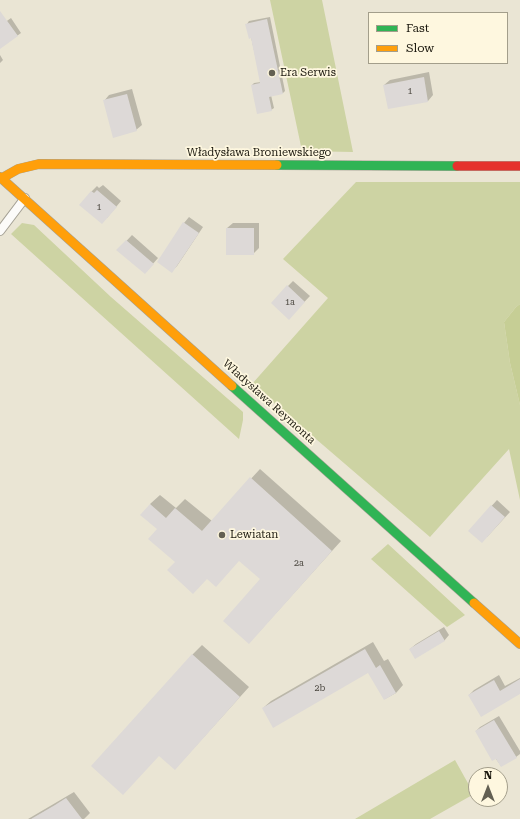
<!DOCTYPE html>
<meta charset="utf-8">
<style>
body{margin:0}
#map{position:relative;width:520px;height:819px;overflow:hidden;background:#eae5d4;font-family:"Roboto Serif",serif}
canvas{display:block}
.legend{position:absolute;left:368px;top:12px;width:140px;height:52px;box-sizing:border-box;background:#fef7df;border:1px solid #a39e8b;margin:0;padding:5px 7px;list-style:none;font-size:12px;color:#1b180e}
.legend li{display:flex;align-items:center;gap:8px;height:20px}
.legend b{width:20px;border:1px solid #a39e8b}
.north{position:absolute;left:468px;top:767px;width:40px;height:40px;box-sizing:border-box;background:#fef7df;border:1px solid #a39e8b;border-radius:50%;rotate:0deg;font-size:11px;font-weight:700;line-height:16px;text-align:center;color:#1b180e}
.north::after{content:'';display:block;margin:auto;width:14px;height:18px;background:#636053;clip-path:polygon(50% 0,100% 100%,50% 72%,0 100%)}
</style>
<div id="map">
<canvas width="520" height="819"></canvas>
<ul class="legend">
<li><b style="height:5px;background:#30b455"></b>Fast</li>
<li><b style="height:5px;background:#ff9f0a"></b>Slow</li>
</ul>
<div class="north">N</div>
</div>
<script>
const ctx = document.querySelector('canvas').getContext('2d');
ctx.lineJoin = 'round';
function fill(path, color) {
  ctx.fillStyle = color;
  ctx.fill(path, 'evenodd');
}
function stroke(path, color, width, dash) {
  ctx.strokeStyle = color;
  ctx.lineWidth = width;
  ctx.lineCap = dash ? 'butt' : 'round';
  ctx.setLineDash(dash || []);
  ctx.stroke(path);
}
function drawText(font, color, halo, rows, align = 'center') {
  ctx.font = font + ' "Roboto Serif",serif';
  ctx.lineWidth = 3.5;
  ctx.setLineDash([]);
  ctx.textBaseline = 'middle';
  ctx.strokeStyle = halo;
  ctx.fillStyle = color;
  for (const [text, x, y, turn = 0] of rows) {
    ctx.save();
    ctx.translate(x, y);
    ctx.rotate((+turn || 0) * Math.PI / 180);
    ctx.textAlign = isNaN(turn) ? turn : align;
    if (halo) ctx.strokeText(text, 0, 0);
    ctx.fillText(text, 0, 0);
    ctx.restore();
  }
}
fill(new Path2D(`
 M 270,0 L 322,0 L 353,152 L 302,151 Z
 M 356,182 L 520,182 L 520,304 L 516,307 L 504,322 L 510,363 L 520,405 L 520,500 L 509,449 L 430,537 L 252,384 L 328,298 L 283,259 Z
 M 22,223 L 34,225 L 111,297 L 243,412 L 243,420 L 239,439 L 11,234 Z
 M 388,544 L 465,615 L 447,627 L 371,559 Z
 M 455,760 L 474,794 L 430,819 L 355,819 Z`), '#cdd3a3');
fill(new Path2D(`
 M 520,304 L 520,405 L 510,363 L 504,322 L 516,307 Z`), '#c6ce95');
fill(new Path2D(`
 M 270,17 L 285,91 L 283,93 L 271,95 L 274,108 L 271,110 L 252,85 L 254,83 L 261,82 L 251,37 L 247,24 L 249,21 Z
 M 11,18 L 21,33 L 0,48 L 0,26 Z
 M 0,55 L 3,60 L 0,63 Z
 M 429,72 L 433,95 L 428,101 L 389,108 L 384,85 L 390,80 Z
 M 132,89 L 142,125 L 136,130 L 104,101 L 109,95 Z
 M 103,185 L 121,201 L 107,218 L 91,192 L 97,186 L 99,188 Z
 M 189,217 L 203,227 L 177,266 L 172,271 L 184,223 Z
 M 233,223 L 259,223 L 259,248 L 253,254 L 227,228 Z
 M 132,235 L 158,258 L 145,273 L 118,250 Z
 M 293,281 L 310,296 L 289,318 L 288,286 Z
 M 260,469 L 341,541 L 258,633 L 261,579 L 240,560 L 176,561 L 158,529 L 150,504 L 160,495 L 176,508 L 185,499 L 212,521 Z
 M 497,500 L 510,512 L 487,537 L 469,531 Z
 M 444,627 L 449,635 L 444,641 L 410,649 L 416,644 Z
 M 373,642 L 384,661 L 388,659 L 403,685 L 396,693 L 385,699 L 368,671 L 263,708 L 271,701 Z
 M 202,645 L 249,687 L 184,759 L 159,755 L 192,655 Z
 M 499,675 L 505,686 L 520,678 L 520,693 L 469,695 L 474,690 Z
 M 499,716 L 520,751 L 520,754 L 516,757 L 501,766 L 476,731 L 480,727 Z
 M 74,792 L 90,813 L 84,819 L 28,819 Z`), '#0003');
fill(new Path2D(`
 M 0,11 L 18,36 L 0,49 Z
 M 267,19 L 283,94 L 269,97 L 272,111 L 257,114 L 251,85 L 260,83 L 251,38 L 249,39 L 245,24 Z
 M 424,77 L 428,102 L 388,109 L 383,85 Z
 M 127,94 L 137,131 L 113,138 L 103,100 Z
 M 97,190 L 117,207 L 102,224 L 79,205 L 91,191 L 94,193 Z
 M 183,222 L 199,233 L 172,273 L 157,262 Z
 M 226,228 L 254,228 L 254,255 L 226,255 Z
 M 126,240 L 154,264 L 145,274 L 116,250 Z
 M 287,285 L 305,302 L 289,320 L 271,303 Z
 M 250,477 L 332,551 L 249,644 L 223,621 L 260,579 L 239,561 L 216,587 L 207,579 L 193,594 L 167,570 L 175,562 L 148,539 L 157,529 L 140,515 L 150,504 L 166,518 L 175,508 L 202,531 Z
 M 491,505 L 505,517 L 482,543 L 468,531 Z
 M 439,631 L 445,641 L 415,659 L 409,649 Z
 M 365,649 L 376,668 L 380,665 L 396,693 L 384,700 L 368,673 L 273,728 L 262,708 Z
 M 192,654 L 240,697 L 175,770 L 159,756 L 123,795 L 91,766 Z
 M 520,679 L 520,694 L 481,717 L 468,695 L 494,680 L 500,691 Z
 M 494,720 L 517,758 L 501,767 L 496,759 L 492,761 L 475,731 Z
 M 66,798 L 82,819 L 31,819 L 55,805 Z`), '#ddd9d7');
const lane = new Path2D(`
 M 0,231 L 25,198`);
const fast = new Path2D(`
 M 277,165 L 457,166
 M 232,386 L 474,603`);
const slow = new Path2D(`
 M 0,177 L 232,386
 M 2,178 L 18,169 L 39,164 L 277,165
 M 474,603 L 520,644`);
const jam = new Path2D(`
 M 457,166 L 520,166`);
stroke(lane, '#a4a094', 10);
stroke(fast, '#a4a094', 10);
stroke(slow, '#a4a094', 10);
stroke(jam, '#a4a094', 10);
stroke(lane, '#fcfbf9', 8);
stroke(fast, '#30b455', 9);
stroke(slow, '#ff9f0a', 9);
stroke(jam, '#e5322d', 9);
for (const [x, y, r, color] of [
 [272,73,4,"#636053"],
 [222,535,4,"#636053"]
]) {
  const dot = new Path2D();
  dot.arc(x, y, r, 0, 2 * Math.PI);
  ctx.fillStyle = color;
  ctx.fill(dot);
  stroke(dot, '#fef7df', 1.5);
}
drawText('9px', '#4c4840', null, [
 ["1",410,91],
 ["1",99,207],
 ["1a",290,302],
 ["2a",299,563],
 ["2b",320,688]
]);
drawText('11px', '#1b180e', '#fef7df', [
 ["Era Serwis",280,73],
 ["Lewiatan",230,535]
], 'left');
drawText('11px', '#1b180e', '#fef7df', [
 ["Władysława Broniewskiego",259,153],
 ["Władysława Reymonta",269,402,42]
]);
</script>
